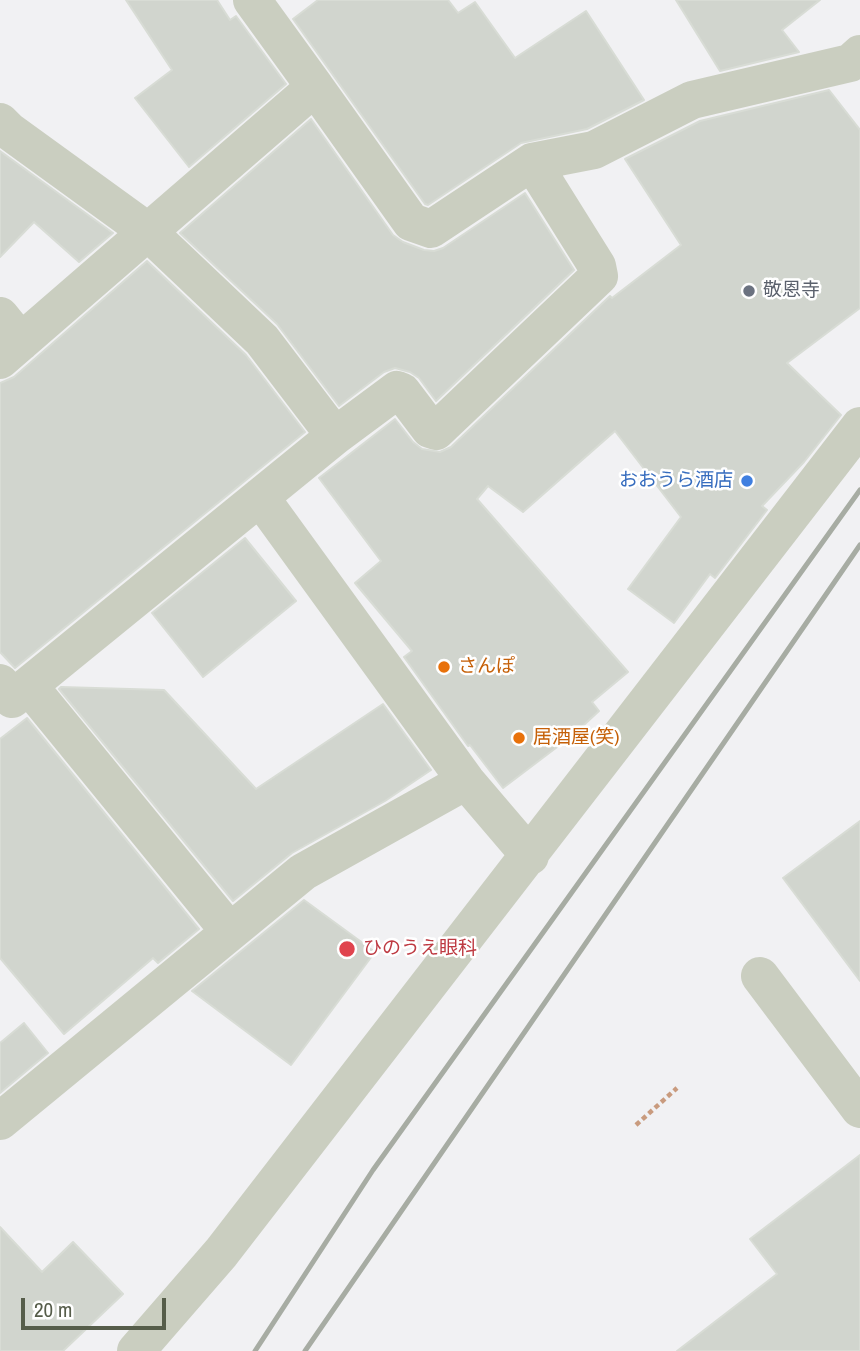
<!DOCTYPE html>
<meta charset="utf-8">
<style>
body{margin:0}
#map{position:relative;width:860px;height:1351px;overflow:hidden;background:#f1f1f3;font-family:"Archivo Narrow",sans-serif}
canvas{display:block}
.scale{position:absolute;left:21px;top:1298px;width:145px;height:32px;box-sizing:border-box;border:4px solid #565d4a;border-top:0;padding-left:9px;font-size:21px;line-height:24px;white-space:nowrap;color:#565d4a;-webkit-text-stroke:5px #fff;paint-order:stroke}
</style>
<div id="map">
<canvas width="860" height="1351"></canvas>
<div class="scale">20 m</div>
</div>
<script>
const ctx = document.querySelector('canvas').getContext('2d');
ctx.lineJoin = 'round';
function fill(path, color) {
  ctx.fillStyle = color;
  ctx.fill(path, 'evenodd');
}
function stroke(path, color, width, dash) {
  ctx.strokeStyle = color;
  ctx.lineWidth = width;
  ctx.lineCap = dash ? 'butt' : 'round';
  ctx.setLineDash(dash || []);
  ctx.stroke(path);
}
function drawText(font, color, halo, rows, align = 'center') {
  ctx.font = font + ' "Archivo Narrow","Noto Sans JP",sans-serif';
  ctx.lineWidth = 5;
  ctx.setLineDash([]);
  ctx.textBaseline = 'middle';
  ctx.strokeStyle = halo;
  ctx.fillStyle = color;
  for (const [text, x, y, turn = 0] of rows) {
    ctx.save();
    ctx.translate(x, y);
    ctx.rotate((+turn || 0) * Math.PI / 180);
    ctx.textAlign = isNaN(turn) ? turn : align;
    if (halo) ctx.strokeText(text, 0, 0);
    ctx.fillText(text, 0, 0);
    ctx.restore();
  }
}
const building = new Path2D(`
 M 126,0 L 217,0 L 230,20 L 236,16 L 286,84 L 189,167 L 135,98 L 172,70 Z
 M 318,0 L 448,0 L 458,13 L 475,2 L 515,58 L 586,11 L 644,100 L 587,129 L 521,143 L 428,205 L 425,204 L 293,19 Z
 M 676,0 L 820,0 L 782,30 L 799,52 L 720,71 Z
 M 829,90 L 860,130 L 860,308 L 787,363 L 841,415 L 804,462 L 762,506 L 767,510 L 715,578 L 710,574 L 674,623 L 628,589 L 681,517 L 615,431 L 523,512 L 488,486 L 477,499 L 628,672 L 592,702 L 599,711 L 573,735 L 503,788 L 470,745 L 468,746 L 404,657 L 412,651 L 355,583 L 381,561 L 319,478 L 395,419 L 413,442 L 422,449 L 440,452 L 451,447 L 610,296 L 612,298 L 681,245 L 625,159 L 700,121 Z
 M 311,119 L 393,235 L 403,242 L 424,250 L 434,251 L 443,248 L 525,193 L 574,270 L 436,401 L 419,378 L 410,372 L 395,368 L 384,372 L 339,406 L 277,324 L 180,233 Z
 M 0,151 L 113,233 L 79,262 L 34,222 L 0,257 Z
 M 147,261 L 246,355 L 305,432 L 15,668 L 0,652 L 0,383 L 14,377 Z
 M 245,538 L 296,601 L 203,677 L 152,613 Z
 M 61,687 L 164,690 L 256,789 L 383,704 L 431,770 L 385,801 L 292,853 L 233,901 L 59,689 Z
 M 27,718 L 199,929 L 158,963 L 153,958 L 64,1034 L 0,958 L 0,739 Z
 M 860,821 L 860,981 L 783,878 Z
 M 304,900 L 375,952 L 291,1065 L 192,991 Z
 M 24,1023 L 48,1053 L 0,1093 L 0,1043 Z
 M 860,1155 L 860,1351 L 677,1351 L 777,1274 L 750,1239 Z
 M 0,1227 L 42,1272 L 73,1242 L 123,1294 L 63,1351 L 0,1351 Z`);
fill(building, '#d1d5ce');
stroke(building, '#d8dcd5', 2);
stroke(new Path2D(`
 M 636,1125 L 677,1088`), '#c99b7e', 4.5, [5, 3.5]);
stroke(new Path2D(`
 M 315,87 L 411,222 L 431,229 L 532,162 L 594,150 L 692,100 L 850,63 L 860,54
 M 0,122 L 9,131 L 147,231 L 262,340 L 335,436 L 12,699 L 0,683
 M 0,316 L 21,342
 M 0,360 L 315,87 L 252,0
 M 335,436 L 397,390 L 402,392 L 430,429 L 436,431 L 599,276 L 597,266 L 532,162
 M 260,497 L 466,781 L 530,856
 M 29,686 L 230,932
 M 760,976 L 860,1109
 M 0,1121 L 303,872 L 466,781
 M 136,1351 L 221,1253 L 860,426`), '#cacec0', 38);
stroke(new Path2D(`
 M 255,1351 L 373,1170 L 860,490
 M 305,1351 L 860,545`), '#a7aca3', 5);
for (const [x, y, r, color] of [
 [749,291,7,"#6b7280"],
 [747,481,7,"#3f7fe0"],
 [444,667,7,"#e8710a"],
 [519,738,7,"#e8710a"],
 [347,949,9,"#e0444e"]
]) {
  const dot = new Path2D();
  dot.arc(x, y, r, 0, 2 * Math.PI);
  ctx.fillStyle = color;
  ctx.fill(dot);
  stroke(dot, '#fff', 2.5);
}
drawText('19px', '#5b616d', '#fff', [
 ["敬恩寺",763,291]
], 'left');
drawText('19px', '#366cbe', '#fff', [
 ["おおうら酒店",733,481]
], 'right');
drawText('19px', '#c56008', '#fff', [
 ["さんぽ",458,667],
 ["居酒屋(笑)",533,738]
], 'left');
drawText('19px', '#be3a42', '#fff', [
 ["ひのうえ眼科",363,949]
], 'left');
</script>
